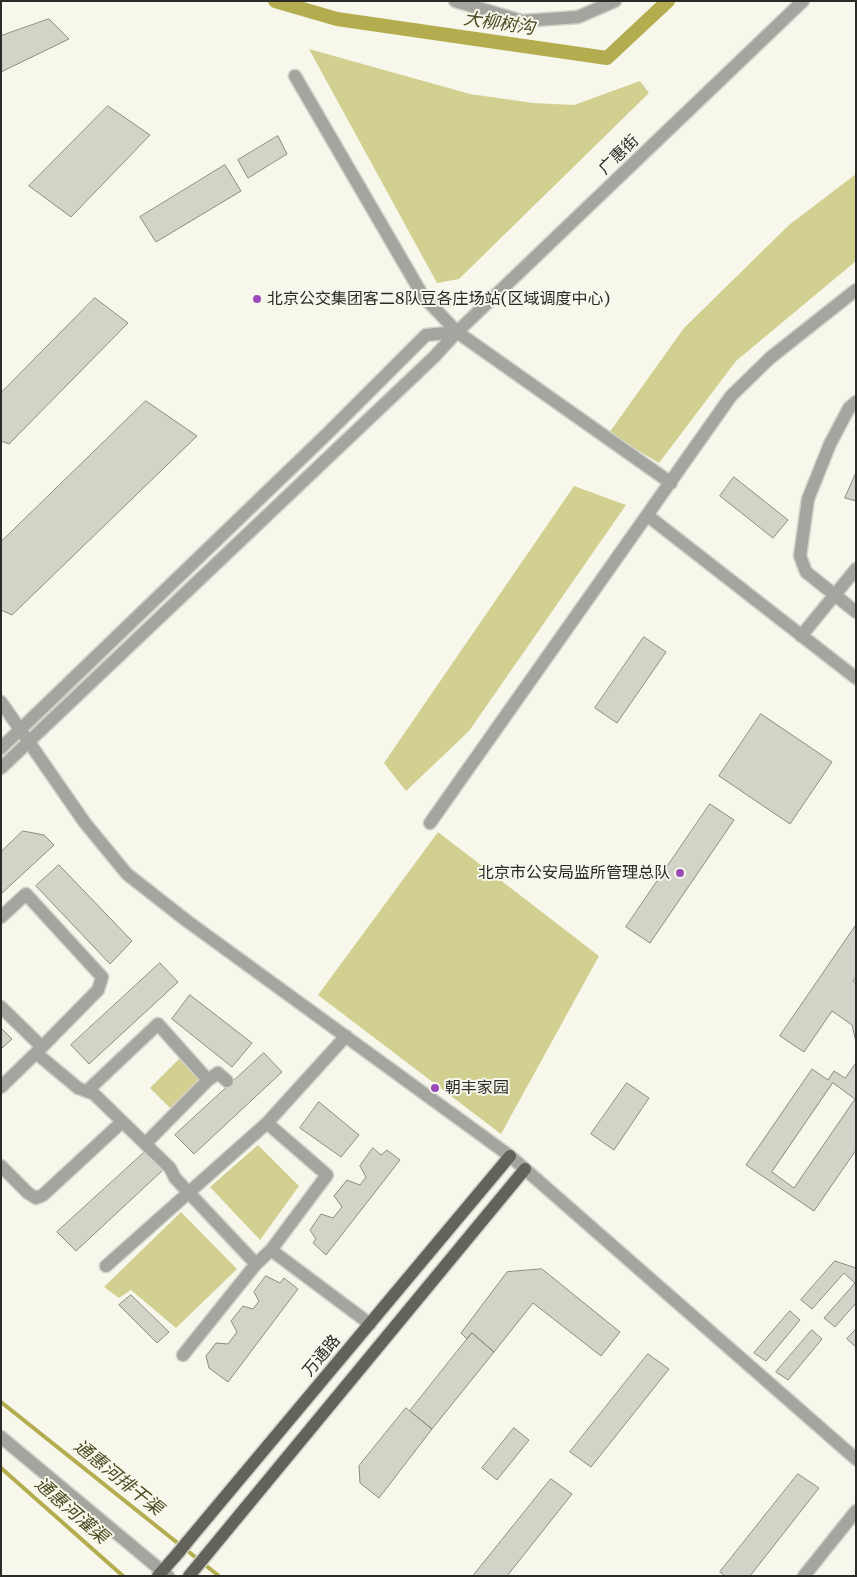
<!DOCTYPE html>
<meta charset="utf-8">
<style>
body{margin:0}
#map{position:relative;width:857px;height:1577px;overflow:hidden;background:#f7f7eb;font-family:Merriweather,serif}
canvas{display:block}
.frame{position:absolute;inset:0;border:2px solid #2b2b27;pointer-events:none}
</style>
<div id="map">
<canvas width="857" height="1577"></canvas>
<div class="frame"></div>
</div>
<script>
const ctx = document.querySelector('canvas').getContext('2d');
ctx.lineJoin = 'round';
function fill(path, color) {
  ctx.fillStyle = color;
  ctx.fill(path, 'evenodd');
}
function stroke(path, color, width, dash) {
  ctx.strokeStyle = color;
  ctx.lineWidth = width;
  ctx.lineCap = dash ? 'butt' : 'round';
  ctx.setLineDash(dash || []);
  ctx.stroke(path);
}
function drawText(font, color, halo, rows, align = 'center') {
  ctx.font = font + ' Merriweather,"Noto Sans SC",serif';
  ctx.lineWidth = 4;
  ctx.setLineDash([]);
  ctx.textBaseline = 'middle';
  ctx.strokeStyle = halo;
  ctx.fillStyle = color;
  for (const [text, x, y, turn = 0] of rows) {
    ctx.save();
    ctx.translate(x, y);
    ctx.rotate((+turn || 0) * Math.PI / 180);
    ctx.textAlign = isNaN(turn) ? turn : align;
    if (halo) ctx.strokeText(text, 0, 0);
    ctx.fillText(text, 0, 0);
    ctx.restore();
  }
}
fill(new Path2D(`
 M 309,49 L 470,94 L 533,103 L 574,105 L 640,81 L 649,93 L 459,279 L 437,283 Z
 M 856,174 L 856,261 L 736,361 L 659,463 L 609,433 L 684,328 L 789,225 Z
 M 574,486 L 626,505 L 469,731 L 406,791 L 384,763 Z
 M 438,832 L 599,956 L 501,1134 L 318,995 Z
 M 180,1058 L 199,1079 L 170,1108 L 150,1088 Z
 M 258,1145 L 299,1186 L 260,1240 L 210,1187 Z
 M 181,1212 L 237,1269 L 176,1328 L 131,1290 L 119,1298 L 104,1287 Z`), '#d2d090');
stroke(new Path2D(`
 M 1,1402 L 219,1576
 M 1,1468 L 123,1576`), '#b3ad4f', 4);
stroke(new Path2D(`
 M 275,1 L 337,19 L 607,58 L 668,1`), '#b3ad4f', 14);
const building = new Path2D(`
 M 49,19 L 69,39 L 1,72 L 1,36 Z
 M 108,106 L 150,135 L 71,217 L 29,186 Z
 M 278,136 L 287,154 L 248,178 L 238,160 Z
 M 225,165 L 241,191 L 156,242 L 140,217 Z
 M 95,298 L 128,323 L 9,444 L 1,441 L 1,393 Z
 M 146,401 L 197,436 L 12,615 L 1,610 L 1,542 Z
 M 856,473 L 856,501 L 845,498 Z
 M 734,477 L 788,520 L 773,538 L 720,496 Z
 M 644,637 L 666,652 L 617,723 L 595,708 Z
 M 761,714 L 832,762 L 790,824 L 719,776 Z
 M 710,804 L 734,820 L 650,943 L 626,927 Z
 M 23,831 L 44,835 L 54,845 L 1,894 L 1,852 Z
 M 59,865 L 132,941 L 110,964 L 36,886 Z
 M 856,925 L 856,977 L 853,981 L 856,983 L 856,1042 L 852,1025 L 832,1011 L 804,1052 L 780,1036 Z
 M 160,963 L 178,982 L 89,1064 L 71,1045 Z
 M 190,995 L 252,1043 L 232,1067 L 172,1019 Z
 M 1,1028 L 12,1039 L 1,1049 Z
 M 264,1053 L 282,1072 L 194,1154 L 175,1135 Z
 M 856,1063 L 856,1150 L 814,1211 L 746,1165 L 812,1069 L 828,1080 L 834,1071 L 845,1078 ZM 833,1083 L 855,1099 L 794,1188 L 772,1172 Z
 M 627,1083 L 649,1098 L 614,1150 L 591,1134 Z
 M 319,1102 L 359,1135 L 341,1157 L 300,1128 Z
 M 373,1148 L 381,1155 L 387,1150 L 400,1160 L 326,1255 L 313,1243 L 316,1239 L 310,1230 L 321,1214 L 333,1218 L 342,1207 L 334,1196 L 347,1180 L 360,1185 L 366,1177 L 360,1166 Z
 M 147,1150 L 164,1169 L 76,1251 L 57,1232 Z
 M 835,1261 L 856,1268 L 856,1303 L 835,1327 L 824,1318 L 855,1283 L 844,1273 L 812,1309 L 801,1300 Z
 M 542,1269 L 620,1332 L 601,1356 L 533,1303 L 494,1352 L 472,1333 L 467,1339 L 461,1333 L 507,1272 Z
 M 266,1276 L 280,1283 L 284,1278 L 298,1289 L 228,1382 L 209,1368 L 206,1356 L 216,1343 L 228,1344 L 237,1332 L 231,1321 L 243,1306 L 253,1309 L 259,1301 L 254,1292 Z
 M 131,1295 L 169,1332 L 157,1343 L 119,1305 Z
 M 790,1311 L 800,1320 L 766,1361 L 754,1353 Z
 M 856,1329 L 856,1347 L 847,1339 Z
 M 812,1330 L 822,1339 L 788,1380 L 776,1372 Z
 M 472,1333 L 494,1352 L 432,1429 L 410,1411 Z
 M 648,1354 L 669,1369 L 591,1467 L 570,1452 Z
 M 406,1408 L 432,1429 L 379,1498 L 360,1483 L 359,1466 Z
 M 514,1428 L 529,1440 L 497,1480 L 482,1468 Z
 M 798,1474 L 819,1488 L 750,1576 L 725,1576 L 720,1572 Z
 M 551,1479 L 572,1494 L 507,1576 L 473,1576 Z`);
fill(building, '#d3d3c8');
stroke(building, '#8c8c82', 1);
const minor = new Path2D(`
 M 455,1 L 522,21 L 578,17 L 615,1
 M 295,76 L 423,296 L 457,332 L 671,483
 M 856,402 L 849,408 L 830,444 L 808,499 L 800,556 L 806,572 L 856,612
 M 648,516 L 856,678
 M 801,636 L 856,569
 M 1,702 L 85,823 L 127,874 L 187,921 L 510,1156 L 856,1459
 M 1,748 L 328,433 L 426,335 L 457,332
 M 1,768 L 434,357 L 457,332 L 803,1
 M 430,823 L 731,396 L 770,358 L 856,290
 M 1,917 L 26,894 L 102,977 L 98,990 L 36,1053
 M 1,1007 L 42,1047
 M 208,1080 L 218,1073 L 227,1081
 M 1,1087 L 36,1053 L 78,1088 L 94,1094 L 170,1168 L 175,1178 L 256,1264 L 271,1250 L 370,1324
 M 87,1091 L 158,1024 L 208,1080 L 145,1144
 M 1,1166 L 28,1193 L 36,1198 L 43,1195 L 122,1122
 M 271,1250 L 327,1175 L 267,1123 L 346,1036
 M 106,1266 L 267,1123
 M 183,1355 L 256,1264
 M 1,1437 L 168,1576
 M 804,1576 L 856,1511`);
const major = new Path2D(`
 M 187,1542 L 510,1156
 M 158,1576 L 179,1552
 M 189,1576 L 525,1169`);
stroke(minor, '#d2d2c8', 15);
stroke(major, '#d2d2c8', 15);
stroke(minor, '#a5a5a0', 12);
stroke(major, '#63635b', 12);
const majorBridge = new Path2D(`
 M 179,1552 L 187,1542`);
stroke(majorBridge, '#d2d2c8', 15, []);
stroke(majorBridge, '#63635b', 12);
for (const [x, y, r, color] of [
 [257,299,5,"#9b4ab9"],
 [680,873,5,"#9b4ab9"],
 [435,1088,5,"#9b4ab9"]
]) {
  const dot = new Path2D();
  dot.arc(x, y, r, 0, 2 * Math.PI);
  ctx.fillStyle = color;
  ctx.fill(dot);
  stroke(dot, '#f7f7eb', 2);
}
drawText('16px', '#2b2b27', '#f7f7eb', [
 ["广惠街",619,155,-44],
 ["万通路",322,1356,-50]
]);
drawText('16px', '#2b2b27', '#f7f7eb', [
 ["北京公交集团客二8队豆各庄场站(区域调度中心)",267,299],
 ["北京市公安局监所管理总队",670,873,"right"],
 ["朝丰家园",445,1088]
], 'left');
drawText('italic 18px', '#4d4b23', '#f7f7eb', [
 ["大柳树沟",499,24,8],
 ["通惠河排干渠",118,1478,39],
 ["通惠河灌渠",71,1511,41]
]);
</script>
